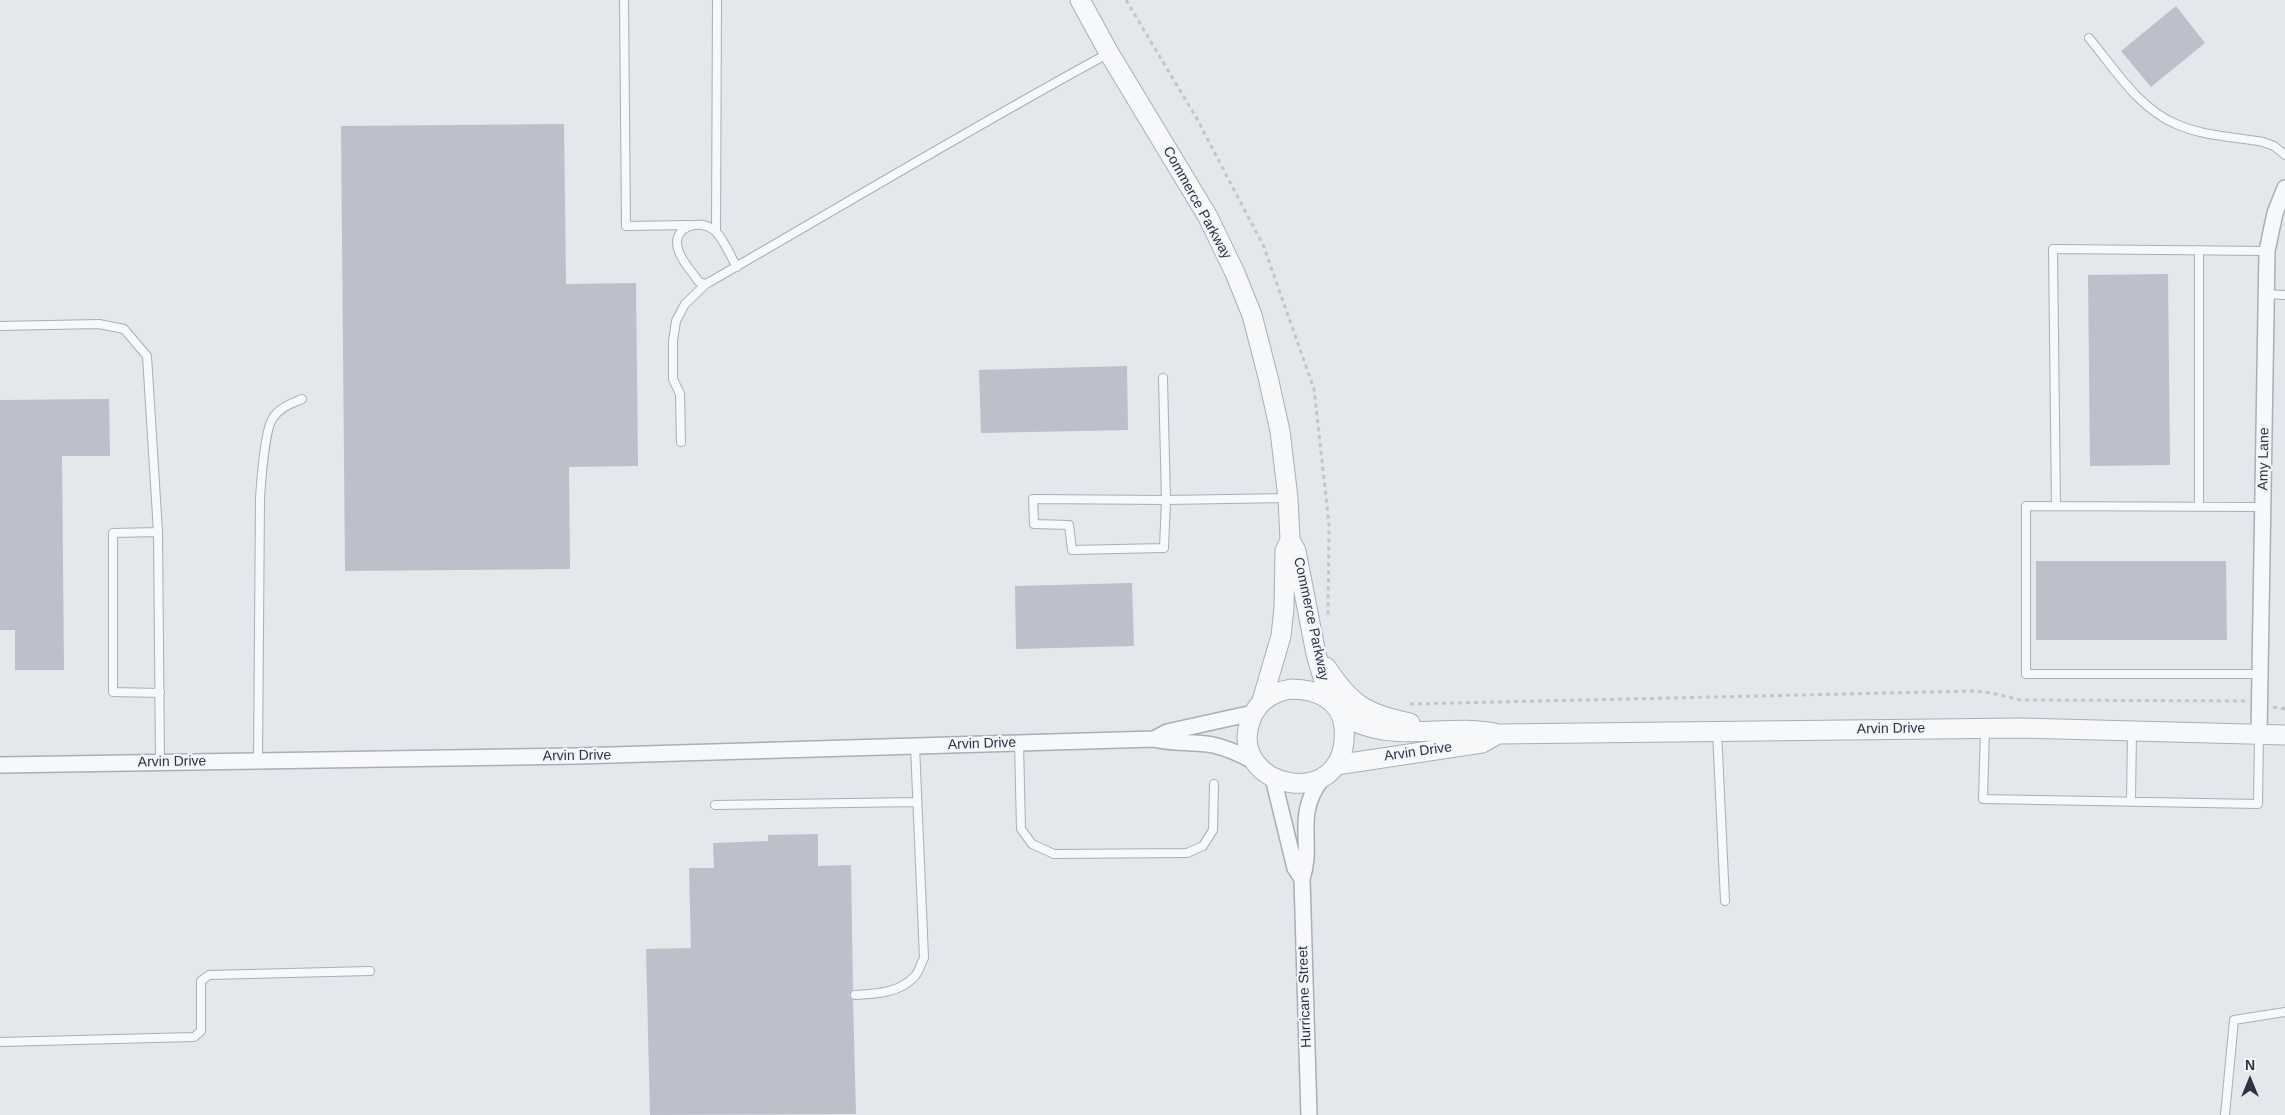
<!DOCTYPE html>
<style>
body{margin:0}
#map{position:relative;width:2285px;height:1115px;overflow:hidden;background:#e4e7ec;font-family:Helvetica,sans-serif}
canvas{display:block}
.north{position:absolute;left:2225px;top:1055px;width:50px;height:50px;-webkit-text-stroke:4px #f4f6f9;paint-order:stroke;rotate:0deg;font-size:14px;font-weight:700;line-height:20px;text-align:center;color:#2b3445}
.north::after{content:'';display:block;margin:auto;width:18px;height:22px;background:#2b3445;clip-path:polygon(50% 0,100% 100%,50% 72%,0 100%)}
</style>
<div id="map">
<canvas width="2285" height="1115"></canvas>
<div class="north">N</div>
</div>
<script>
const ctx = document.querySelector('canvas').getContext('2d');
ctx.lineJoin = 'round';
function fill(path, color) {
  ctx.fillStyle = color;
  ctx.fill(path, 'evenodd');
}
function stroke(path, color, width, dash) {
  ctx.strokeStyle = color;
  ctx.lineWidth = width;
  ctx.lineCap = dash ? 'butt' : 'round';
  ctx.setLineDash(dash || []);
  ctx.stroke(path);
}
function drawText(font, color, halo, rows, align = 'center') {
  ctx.font = font + ' Helvetica,sans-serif';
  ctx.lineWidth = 4.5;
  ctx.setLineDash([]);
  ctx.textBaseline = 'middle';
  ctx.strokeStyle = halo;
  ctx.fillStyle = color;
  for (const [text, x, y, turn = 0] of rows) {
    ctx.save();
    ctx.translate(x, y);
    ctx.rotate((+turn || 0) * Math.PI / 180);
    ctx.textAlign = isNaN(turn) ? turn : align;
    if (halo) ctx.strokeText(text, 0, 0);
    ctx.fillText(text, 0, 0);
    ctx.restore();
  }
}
fill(new Path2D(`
 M 2176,6 L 2205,43 L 2151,87 L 2121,51 Z
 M 564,124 L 566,284 L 636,283 L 638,466 L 569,467 L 570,569 L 345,571 L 341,126 Z
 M 2168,274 L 2170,465 L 2090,466 L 2088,275 Z
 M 1127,366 L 1128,430 L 981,433 L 979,370 Z
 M 109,399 L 110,456 L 62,456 L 64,670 L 15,670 L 15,630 L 0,630 L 0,400 Z
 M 2036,561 L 2226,561 L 2227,640 L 2036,640 Z
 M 1132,583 L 1134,646 L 1016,649 L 1015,586 Z
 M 818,834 L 818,866 L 851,865 L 853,990 L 849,995 L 853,1000 L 856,1114 L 650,1115 L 646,949 L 691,948 L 689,868 L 714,868 L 713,843 L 768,841 L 768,835 Z`), '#bbc0ca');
const service = new Path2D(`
 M 624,0 L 626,226 L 690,225
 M 2089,38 C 2114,68 2138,108 2176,124 C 2202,136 2235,137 2263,142 L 2274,146 L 2285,155
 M 716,231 L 717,0
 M 2199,250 L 2199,507
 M 737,267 C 730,256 723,237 714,230 C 698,218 672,227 678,249 C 681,261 693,273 699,282 L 706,284 C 840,207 973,127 1109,53
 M 2266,294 L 2285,295
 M 0,326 L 99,324 L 124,329 L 147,356 L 158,532 L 160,762
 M 1163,378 L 1166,500 L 1164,548 L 1072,550 L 1069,525 L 1034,524 L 1033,499 L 1166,500 L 1288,498
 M 681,442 L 680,394 L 673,379 L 673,341 L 676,321 L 685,304 L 706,284
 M 2056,506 L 2053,249 L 2267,251
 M 158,532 L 113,533 L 113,692 L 160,693
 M 2260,674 L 2026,674 L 2026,506 L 2263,507
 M 1985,729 L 1983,799 L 2258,804 L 2259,734
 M 1717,731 L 1725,901
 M 1019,743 L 1021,829 L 1032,844 L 1054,854 L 1187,853 L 1203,846 L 1213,830 L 1214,784
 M 258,761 L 260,498 C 261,483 265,428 273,418 C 280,407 291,404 302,399
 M 2131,801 L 2132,731
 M 715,805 L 917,802
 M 855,995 C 876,994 900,993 915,976 C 919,972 921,963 924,958 L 915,746
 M 0,1042 L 194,1037 L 201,1031 L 201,981 L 209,975 L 370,971
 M 2225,1115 L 2234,1020 L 2285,1012`);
const minor = new Path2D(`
 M 2259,734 L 2267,251 L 2275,213 L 2285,188
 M 1154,739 L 1167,732 L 1253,713
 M 0,765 L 577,756 L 1154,739 C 1173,744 1193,741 1213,745 C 1227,748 1240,754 1253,761
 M 1273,778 L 1295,868 L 1302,879
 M 1309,1115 L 1302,879 C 1314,843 1294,816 1321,780`);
const tertiary = new Path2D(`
 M 1080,0 L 1109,53 L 1208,217 L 1235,273 L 1252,315 L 1268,377 L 1280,431 L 1288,498 L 1290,540 L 1285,551 L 1284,608 L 1281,636 L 1262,701
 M 1290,540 L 1296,551 L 1316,654 L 1329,698
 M 1326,667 C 1351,705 1366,714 1410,723
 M 1291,689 C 1316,689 1342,700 1344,727 C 1351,816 1224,789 1251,719 C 1258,701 1273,692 1291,689 Z
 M 1343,716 C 1356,723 1368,728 1383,730 C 1421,736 1460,725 1498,734 L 2021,728 L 2285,735
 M 1336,765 L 1482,743 L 1498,734`);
stroke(service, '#a9aeb7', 10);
stroke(minor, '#a9aeb7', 18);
stroke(tertiary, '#a9aeb7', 21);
stroke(new Path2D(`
 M 1126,0 L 1197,119 L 1264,247 L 1314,389 L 1329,524 L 1328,615
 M 1410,704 L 1974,691 L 1992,693 L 2021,700 L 2245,701
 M 2273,707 L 2285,709`), '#c2c5cb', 3, [4, 4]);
stroke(service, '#f7f8fa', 8);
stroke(minor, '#f7f8fa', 15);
stroke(tertiary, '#f7f8fa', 19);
drawText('14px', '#2b3445', '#f4f6f9', [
 ["Commerce Parkway",1197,203,61],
 ["Amy Lane",2264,459,-89],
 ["Commerce Parkway",1311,619,78],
 ["Arvin Drive",1891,729,-1],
 ["Arvin Drive",982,744,-2],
 ["Arvin Drive",1418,752,-8],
 ["Arvin Drive",577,756,-1],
 ["Arvin Drive",172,762,-1],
 ["Hurricane Street",1305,997,-92]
]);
</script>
